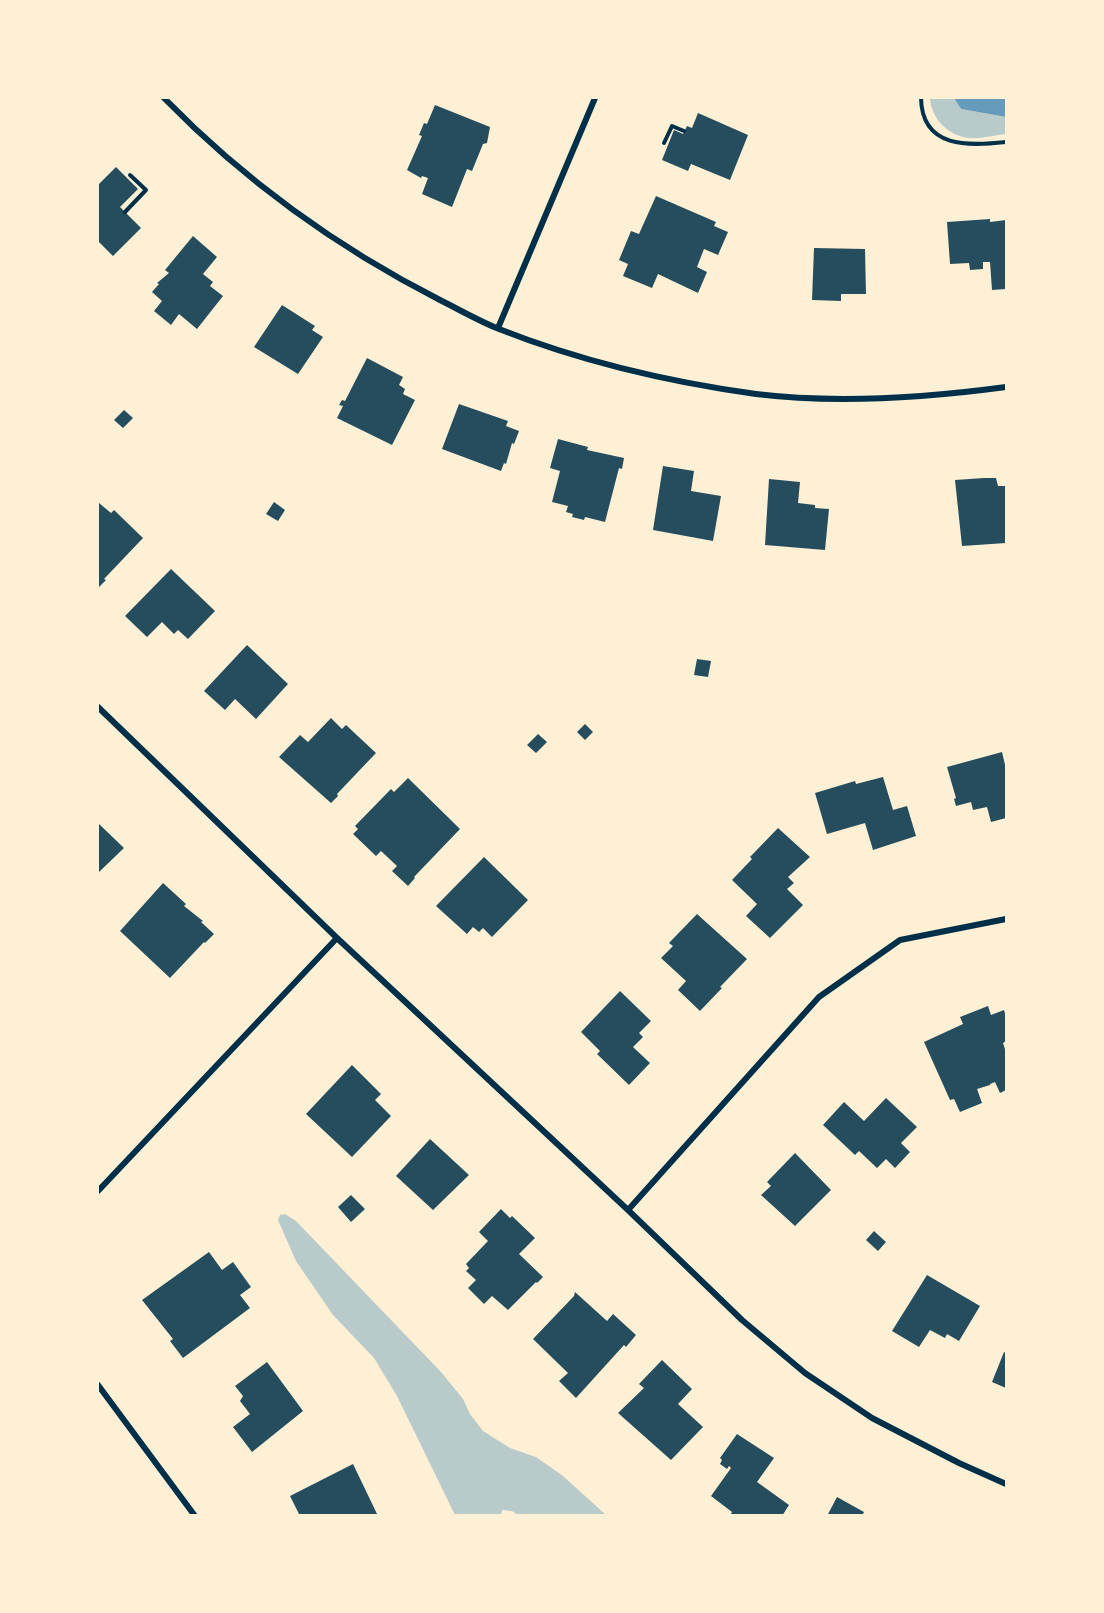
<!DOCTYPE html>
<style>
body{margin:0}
#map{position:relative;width:1104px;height:1613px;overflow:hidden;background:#fdf0d5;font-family:"Libre Baskerville",serif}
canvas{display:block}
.frame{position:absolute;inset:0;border:99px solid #fdf0d5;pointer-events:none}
</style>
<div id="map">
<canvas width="1104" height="1613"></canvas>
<div class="frame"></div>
</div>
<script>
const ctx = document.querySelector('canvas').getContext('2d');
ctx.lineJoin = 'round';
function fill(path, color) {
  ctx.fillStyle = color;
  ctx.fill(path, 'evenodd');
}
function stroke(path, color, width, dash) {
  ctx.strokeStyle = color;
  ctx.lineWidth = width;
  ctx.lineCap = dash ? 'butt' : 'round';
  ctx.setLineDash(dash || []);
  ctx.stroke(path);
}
fill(new Path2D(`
 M 930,98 L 954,98 L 961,109 L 1006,117 L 1006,134 C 995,135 981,139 969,138 C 948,136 931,118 930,98 Z
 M 285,1214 L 296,1221 L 442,1373 L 463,1399 L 470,1414 L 483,1431 L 510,1448 L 536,1457 L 563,1476 L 606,1515 L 518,1515 L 512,1511 L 502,1510 L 501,1515 L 455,1515 L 397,1396 L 374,1358 L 333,1315 L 296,1261 L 278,1220 L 280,1215 Z`), '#b9caca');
fill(new Path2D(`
 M 954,98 L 1006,98 L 1006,117 L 961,109 Z`), '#669bbc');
fill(new Path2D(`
 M 435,105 L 490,127 L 487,143 L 483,144 L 472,171 L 467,169 L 452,207 L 422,194 L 428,178 L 422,176 L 421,178 L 407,170 L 422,136 L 419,135 L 424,123 L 427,124 Z
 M 698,113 L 748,135 L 730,180 L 691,164 L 688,171 L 662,160 L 674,130 L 683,134 L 687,126 L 692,128 Z
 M 116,167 L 138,189 L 120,207 L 141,228 L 113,256 L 98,241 L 98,185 Z
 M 656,196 L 716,222 L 714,226 L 728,232 L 718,255 L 704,249 L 697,267 L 707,272 L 698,293 L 658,274 L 652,288 L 623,276 L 628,264 L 619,260 L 631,231 L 639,234 Z
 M 990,219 L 990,222 L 1006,220 L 1006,289 L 992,290 L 990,262 L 983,262 L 983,269 L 970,270 L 969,263 L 950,264 L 947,222 Z
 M 193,236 L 217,257 L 203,274 L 213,282 L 210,286 L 223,296 L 197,329 L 179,314 L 171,325 L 154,311 L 162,301 L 152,292 L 159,284 L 157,283 L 169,273 L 165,270 Z
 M 814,248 L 865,249 L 866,294 L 841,294 L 841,301 L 812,300 Z
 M 282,305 L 315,326 L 312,330 L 323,337 L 298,374 L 254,347 Z
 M 367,358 L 403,377 L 399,385 L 405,389 L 403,394 L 415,400 L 392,445 L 337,418 L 343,406 L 339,405 L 342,400 L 345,401 Z
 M 459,404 L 508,421 L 506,426 L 519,431 L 514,444 L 512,443 L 506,464 L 504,463 L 501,471 L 442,449 Z
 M 124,410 L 133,418 L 123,428 L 114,420 Z
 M 558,439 L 588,447 L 587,450 L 624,458 L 622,469 L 619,468 L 605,522 L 585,517 L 584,520 L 572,517 L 573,514 L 566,512 L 568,506 L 552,502 L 560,471 L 550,468 Z
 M 663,466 L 694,471 L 691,491 L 721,496 L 713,541 L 653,530 Z
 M 984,478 L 996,478 L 998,486 L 1006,486 L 1006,543 L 962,546 L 955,480 Z
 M 769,479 L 800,482 L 798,503 L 815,505 L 815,508 L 829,509 L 825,550 L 765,545 Z
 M 274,502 L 285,510 L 278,521 L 266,514 Z
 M 99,503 L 111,513 L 114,510 L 143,538 L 104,579 L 106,580 L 99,587 L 98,586 L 98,505 Z
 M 171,569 L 215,611 L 188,639 L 178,630 L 174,634 L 162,622 L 147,637 L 125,616 Z
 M 247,645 L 288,684 L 256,719 L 235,699 L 225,710 L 204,691 Z
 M 697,659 L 711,661 L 708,677 L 694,675 Z
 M 331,718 L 342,729 L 346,725 L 376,753 L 337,794 L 338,796 L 331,803 L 279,757 L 300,735 L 308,742 Z
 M 585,724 L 593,732 L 585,740 L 577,732 Z
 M 538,734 L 547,742 L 536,753 L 527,745 Z
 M 1002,752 L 1006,769 L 1006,818 L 991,822 L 987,807 L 973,810 L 971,802 L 956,806 L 954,799 L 956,798 L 947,767 Z
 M 883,777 L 893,810 L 907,806 L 916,836 L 873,850 L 865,823 L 827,834 L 815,793 L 855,781 L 856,784 Z
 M 408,778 L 460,829 L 414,877 L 415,878 L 408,886 L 392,871 L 397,866 L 381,851 L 376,856 L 353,834 L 358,829 L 355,826 L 391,789 L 394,792 Z
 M 98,823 L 124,848 L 98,873 Z
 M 778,828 L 810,857 L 788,877 L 794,883 L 787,889 L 803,905 L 770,938 L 746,916 L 757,904 L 732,880 L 752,859 L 750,857 Z
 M 484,857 L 528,900 L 492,937 L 483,928 L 479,932 L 473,927 L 467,934 L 436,906 Z
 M 163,883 L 186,904 L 184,906 L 203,921 L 201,922 L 214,934 L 205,943 L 204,942 L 170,978 L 120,931 Z
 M 697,914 L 747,959 L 720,987 L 722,988 L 700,1011 L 678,990 L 686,981 L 661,958 L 673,946 L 669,943 Z
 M 620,991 L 651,1021 L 639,1033 L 643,1037 L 633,1047 L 650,1063 L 629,1085 L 597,1054 L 600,1051 L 581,1032 Z
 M 988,1006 L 991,1015 L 1004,1010 L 1006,1017 L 1006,1041 L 1003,1043 L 1006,1052 L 1006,1090 L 1000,1093 L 995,1082 L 990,1084 L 990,1085 L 977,1089 L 982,1103 L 960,1112 L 954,1099 L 950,1100 L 924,1042 L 963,1024 L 960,1017 Z
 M 352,1065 L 381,1094 L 375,1100 L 391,1116 L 352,1157 L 306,1114 Z
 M 886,1098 L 917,1127 L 901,1143 L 910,1152 L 895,1168 L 886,1159 L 877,1168 L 859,1151 L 855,1155 L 823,1125 L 844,1102 L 864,1121 Z
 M 430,1139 L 469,1175 L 433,1210 L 396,1176 Z
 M 795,1153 L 831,1190 L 795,1226 L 761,1195 L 771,1186 L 767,1182 Z
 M 351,1195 L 365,1209 L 351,1222 L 338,1207 Z
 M 501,1209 L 510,1218 L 512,1216 L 535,1238 L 519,1254 L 543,1277 L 537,1283 L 536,1282 L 508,1310 L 492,1296 L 484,1304 L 468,1288 L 476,1280 L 466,1271 L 469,1268 L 466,1264 L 488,1241 L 479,1232 Z
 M 874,1231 L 886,1242 L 878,1251 L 866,1240 Z
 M 209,1252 L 222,1270 L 233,1262 L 251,1287 L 240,1295 L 250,1308 L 183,1358 L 170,1341 L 173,1339 L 142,1300 Z
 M 927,1275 L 980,1306 L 959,1341 L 947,1334 L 945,1338 L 930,1330 L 919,1347 L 892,1331 Z
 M 575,1292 L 607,1321 L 613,1314 L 636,1335 L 626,1347 L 624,1345 L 576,1398 L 559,1381 L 568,1373 L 533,1339 L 574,1296 Z
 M 1004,1352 L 1006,1353 L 1006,1388 L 992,1382 Z
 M 662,1360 L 692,1389 L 678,1404 L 703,1427 L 671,1460 L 618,1413 L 644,1388 L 639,1384 Z
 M 267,1362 L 303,1411 L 252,1452 L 233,1427 L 250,1414 L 240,1401 L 243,1396 L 235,1386 Z
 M 737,1434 L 774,1458 L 757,1482 L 789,1505 L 782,1516 L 733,1516 L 731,1514 L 732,1512 L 711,1496 L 731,1468 L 729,1466 L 727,1469 L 720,1464 L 722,1460 L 720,1458 Z
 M 353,1464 L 378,1516 L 300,1516 L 290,1496 Z
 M 837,1497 L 864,1512 L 862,1516 L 827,1516 Z`), '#264d5e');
stroke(new Path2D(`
 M 921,98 C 922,149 969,146 1006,142
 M 664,143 L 672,126 L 684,131
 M 125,212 L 146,190 L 130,175`), '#003049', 4);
stroke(new Path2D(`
 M 164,98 C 244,180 338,248 440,300 C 460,310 479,321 499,329 C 580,361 669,382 756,394 C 838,404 924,398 1006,387
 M 498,328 L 595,98
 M 98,707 L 337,938 L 628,1210 L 742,1320 L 805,1373 L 872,1418 L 959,1463 L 1006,1484
 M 98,1191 L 337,938
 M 628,1210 L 819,997 L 900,940 L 1006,919
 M 98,1385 L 195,1516`), '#003049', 6);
</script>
